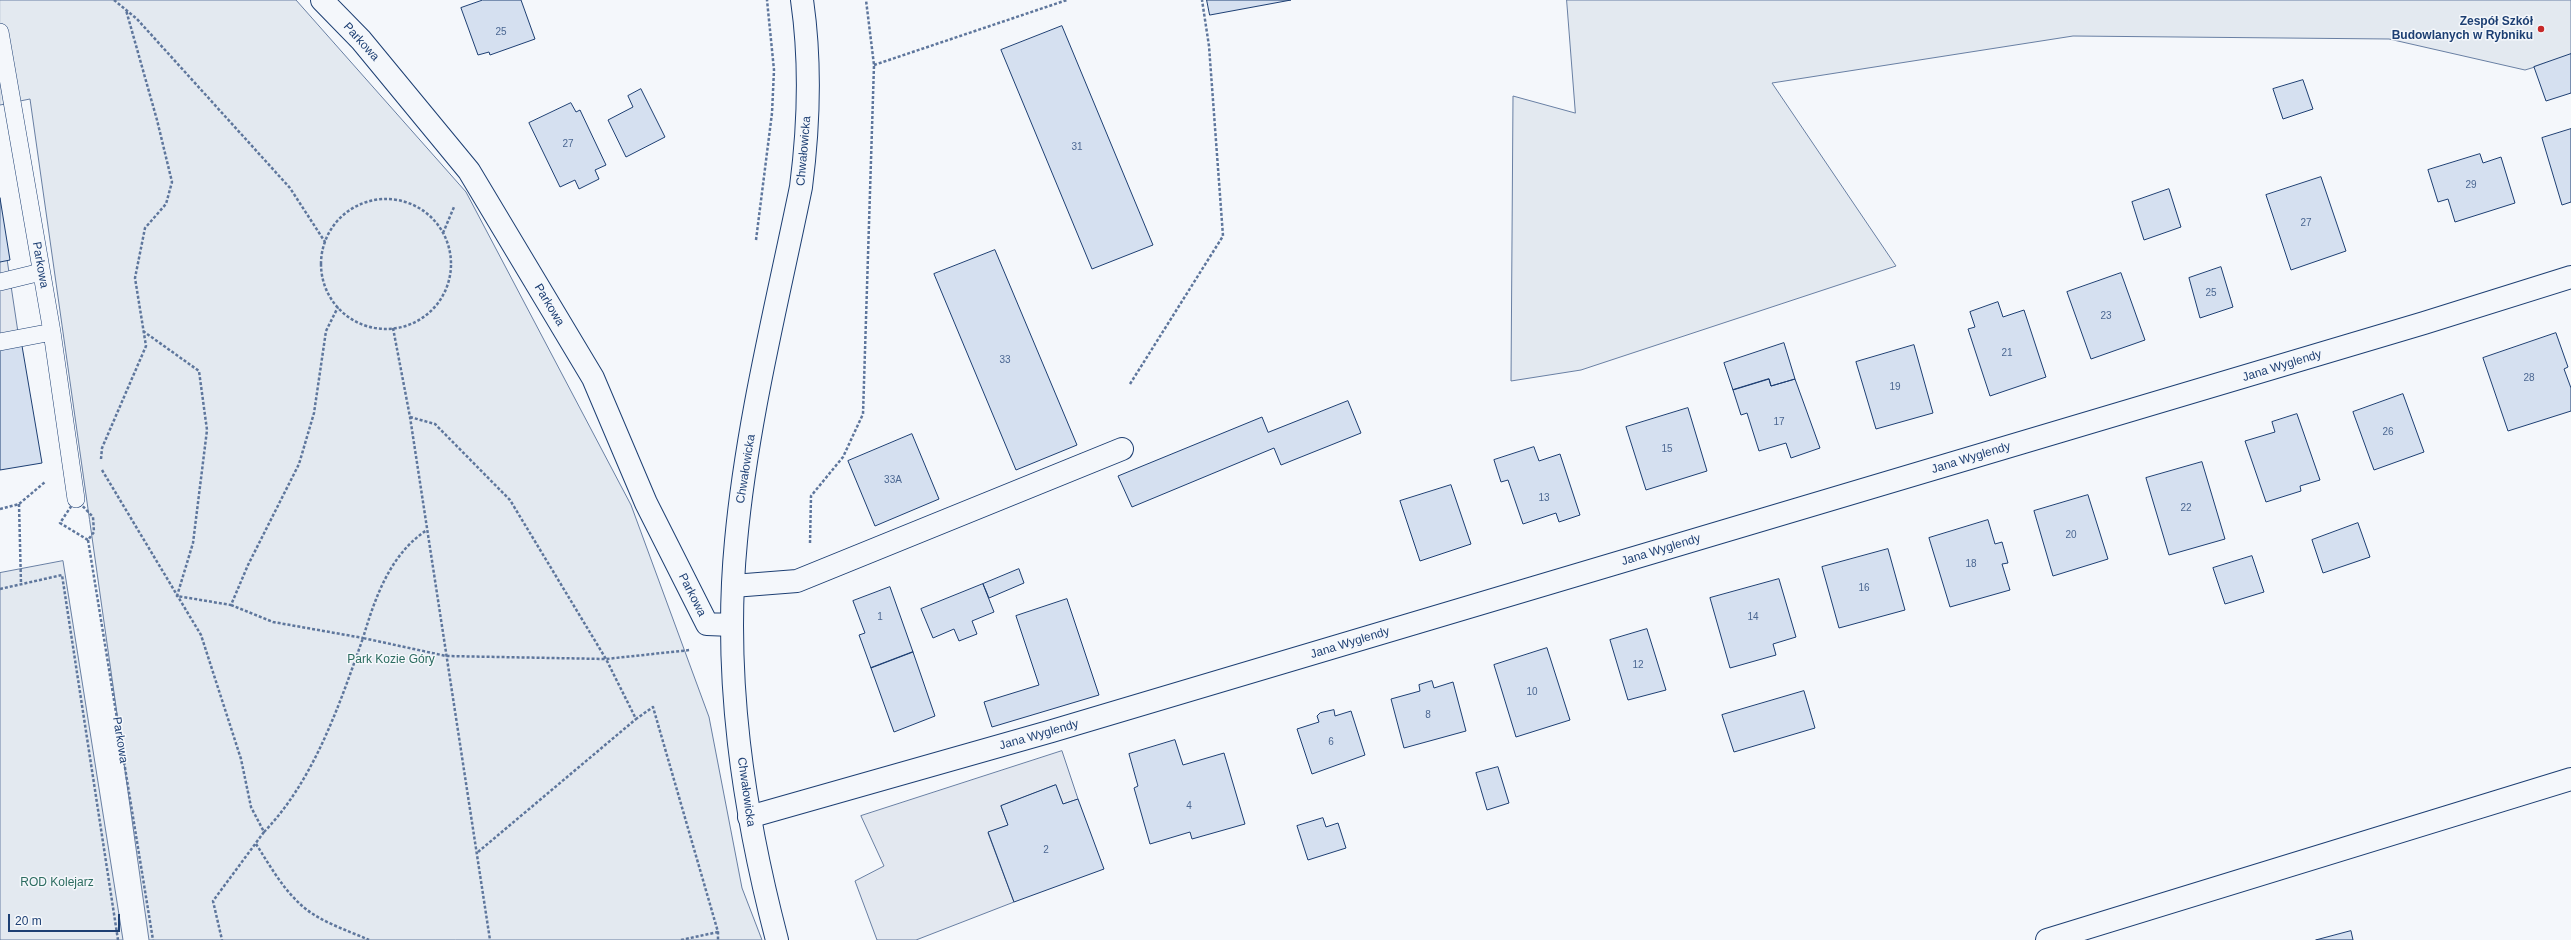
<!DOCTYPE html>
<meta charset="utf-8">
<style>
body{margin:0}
#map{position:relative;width:2571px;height:940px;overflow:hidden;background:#f4f7fb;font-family:Arial,sans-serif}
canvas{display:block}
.scale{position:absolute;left:8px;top:914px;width:112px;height:18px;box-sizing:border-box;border:2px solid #1d3f73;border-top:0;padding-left:5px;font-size:12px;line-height:14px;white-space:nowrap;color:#1d3f73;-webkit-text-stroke:3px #f4f7fb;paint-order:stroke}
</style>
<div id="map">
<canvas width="2571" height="940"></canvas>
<div class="scale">20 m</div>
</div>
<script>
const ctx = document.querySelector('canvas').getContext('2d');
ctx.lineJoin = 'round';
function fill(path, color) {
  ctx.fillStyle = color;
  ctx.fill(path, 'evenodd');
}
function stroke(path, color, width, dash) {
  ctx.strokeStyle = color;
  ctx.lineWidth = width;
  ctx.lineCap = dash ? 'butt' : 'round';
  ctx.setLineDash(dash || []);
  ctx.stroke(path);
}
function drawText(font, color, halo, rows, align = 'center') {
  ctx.font = font + ' Arial,sans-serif';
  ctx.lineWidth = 3;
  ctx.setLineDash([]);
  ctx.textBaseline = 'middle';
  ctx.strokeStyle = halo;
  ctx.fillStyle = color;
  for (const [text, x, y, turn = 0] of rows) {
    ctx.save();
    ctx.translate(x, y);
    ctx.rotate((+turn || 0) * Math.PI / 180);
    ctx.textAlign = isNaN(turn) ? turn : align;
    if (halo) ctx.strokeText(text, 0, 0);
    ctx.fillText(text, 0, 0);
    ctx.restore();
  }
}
const green = new Path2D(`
 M 0,0 L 296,0 L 466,192 L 631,505 L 709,717 L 742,888 L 762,940 L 149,940 L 30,99 L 0,105 Z
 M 1567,0 L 2571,0 L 2571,56 L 2525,70 L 2389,39 L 2073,36 L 1772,83 L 1896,266 L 1581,370 L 1511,381 L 1513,96 L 1575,113 Z
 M 63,561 L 123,940 L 0,940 L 0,573 Z`);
fill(green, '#e3e9f0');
stroke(green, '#687fa3', 1);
const parking = new Path2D(`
 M 7,259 L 19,339 L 0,342 L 0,260 Z
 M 1062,751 L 1078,799 L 1063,804 L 1055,785 L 1001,806 L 1008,825 L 988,833 L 1014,902 L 916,940 L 877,940 L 855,881 L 884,866 L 861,816 Z`);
fill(parking, '#e3e8f0');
stroke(parking, '#687fa3', 1);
const building = new Path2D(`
 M 483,0 L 521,0 L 535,39 L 490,55 L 489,52 L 478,55 L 461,8 Z
 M 1207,0 L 1291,0 L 1210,15 Z
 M 1062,26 L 1153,245 L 1092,269 L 1001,50 Z
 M 2571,54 L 2571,93 L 2546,101 L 2534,67 Z
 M 2303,80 L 2313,109 L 2283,119 L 2273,89 Z
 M 641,89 L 665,137 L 626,157 L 608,120 L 633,107 L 628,96 Z
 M 571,103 L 576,112 L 580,110 L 606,165 L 595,170 L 599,179 L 579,189 L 575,180 L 560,187 L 529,123 Z
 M 2571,129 L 2571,202 L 2562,205 L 2542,138 Z
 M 2480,154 L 2483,163 L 2501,157 L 2515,203 L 2455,222 L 2448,199 L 2438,202 L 2428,170 Z
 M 2321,177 L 2346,251 L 2291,270 L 2266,195 Z
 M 2169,189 L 2181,227 L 2144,240 L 2132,202 Z
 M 0,198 L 10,260 L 0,262 Z
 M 995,250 L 1077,445 L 1016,470 L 934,274 Z
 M 2221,267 L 2233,307 L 2200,318 L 2189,278 Z
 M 2121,273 L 2145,340 L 2091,359 L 2067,292 Z
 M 1998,302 L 2003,317 L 2024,310 L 2046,377 L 1990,396 L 1968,329 L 1975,327 L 1970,312 Z
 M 2556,333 L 2568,367 L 2564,369 L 2571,388 L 2571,411 L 2508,431 L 2483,358 Z
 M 21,340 L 42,463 L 0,470 L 0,344 Z
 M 1784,343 L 1795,379 L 1771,386 L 1769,379 L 1733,390 L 1724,363 Z
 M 1914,345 L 1933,413 L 1876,429 L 1856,362 Z
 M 1769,379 L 1771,386 L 1795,379 L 1820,448 L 1791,458 L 1786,443 L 1759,451 L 1747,413 L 1741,415 L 1733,390 Z
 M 2403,394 L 2424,452 L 2374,470 L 2353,412 Z
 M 1348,401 L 1361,433 L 1281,465 L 1274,448 L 1132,507 L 1118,476 L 1262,417 L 1268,432 Z
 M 1688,408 L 1707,471 L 1646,490 L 1626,427 Z
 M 2297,414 L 2320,480 L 2300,486 L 2301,491 L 2266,502 L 2245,441 L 2275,432 L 2272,422 Z
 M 912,434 L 939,499 L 875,526 L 848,461 Z
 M 1534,447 L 1539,461 L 1560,454 L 1580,515 L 1559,522 L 1556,513 L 1523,524 L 1508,480 L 1501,482 L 1494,460 Z
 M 2202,462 L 2225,539 L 2169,555 L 2146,478 Z
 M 1451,485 L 1471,544 L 1420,561 L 1400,501 Z
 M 2088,495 L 2108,559 L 2053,576 L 2034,511 Z
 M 1988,520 L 1995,544 L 2002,542 L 2008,563 L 2002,564 L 2010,590 L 1950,607 L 1929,538 Z
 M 2358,523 L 2370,557 L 2323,573 L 2312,540 Z
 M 1888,549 L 1905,610 L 1839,628 L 1822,567 Z
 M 2252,556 L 2264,592 L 2225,604 L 2213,568 Z
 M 1019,569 L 1024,583 L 989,598 L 983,584 Z
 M 1779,579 L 1796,637 L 1773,644 L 1776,655 L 1730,668 L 1710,598 Z
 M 983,584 L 994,612 L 972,621 L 977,634 L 959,641 L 954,629 L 933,638 L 921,609 Z
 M 890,587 L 913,652 L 871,668 L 859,635 L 865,633 L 853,601 Z
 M 1067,599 L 1099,695 L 992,727 L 984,702 L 1039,685 L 1016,616 Z
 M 1647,629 L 1666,690 L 1628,700 L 1610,640 Z
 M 1547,648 L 1570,720 L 1516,737 L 1494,665 Z
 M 913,652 L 935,716 L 894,732 L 871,668 Z
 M 1432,681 L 1434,688 L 1453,682 L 1466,731 L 1404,748 L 1391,699 L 1420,691 L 1419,685 Z
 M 1804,691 L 1815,728 L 1734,752 L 1722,715 Z
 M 1334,710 L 1335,716 L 1351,711 L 1365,755 L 1312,774 L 1297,729 L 1319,722 L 1317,716 L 1320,713 Z
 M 1175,740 L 1183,765 L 1224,753 L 1245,824 L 1192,839 L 1190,832 L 1150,844 L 1134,788 L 1138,786 L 1129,754 Z
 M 1498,767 L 1509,803 L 1487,810 L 1476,773 Z
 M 1056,785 L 1063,804 L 1078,799 L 1104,869 L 1014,902 L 988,832 L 1008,825 L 1001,806 Z
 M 1323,818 L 1326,827 L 1338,823 L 1346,848 L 1308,860 L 1297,826 Z
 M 2351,931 L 2353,940 L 2316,940 Z`);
fill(building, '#d5e0f0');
stroke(building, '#1d3f73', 1);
const service = new Path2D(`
 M 0,32 L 52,332 L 76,499
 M 0,282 L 41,272
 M 0,342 L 52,332`);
const minor = new Path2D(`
 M 322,0 L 361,40 L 469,171 L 593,378 L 646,503 L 707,624 L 732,625
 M 733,586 L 797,581 L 1122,449
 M 749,817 L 1052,731 L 2424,323 L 2571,277
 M 2047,940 L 2571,779`);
const secondary = new Path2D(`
 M 777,940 C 743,810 723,676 736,541 C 747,422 777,304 801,187 C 809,125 811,62 802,0`);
stroke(service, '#1d3f73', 18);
stroke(minor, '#1d3f73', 24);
stroke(secondary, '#1d3f73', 24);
stroke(new Path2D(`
 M 114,0 L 137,19 L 290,188 L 325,242
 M 874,65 L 1067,0
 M321 264a65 65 0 1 1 130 0a65 65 0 1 1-130 0Z
 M 443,233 L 454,207
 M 756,240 L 772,113 L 774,70 L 767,0
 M 393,328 L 410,417 L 490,940
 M 143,331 L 199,371 L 207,430 L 193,543 L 177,596 L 231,605 L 248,565 L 299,464 L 314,413 L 326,331 L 338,307
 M 1130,384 L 1223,236 L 1209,46 L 1202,0
 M 410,417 L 435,424 L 510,500 L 606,659 L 636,719 L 653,707 L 718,932 L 718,940
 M 101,459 L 102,448 L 146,346 L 135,278 L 145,228 L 166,204 L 172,182 L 157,120 L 126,10
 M 102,470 L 201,635 L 241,759 L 251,807 L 264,832 L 213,901 L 222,940
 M 76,499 L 93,517 L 94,532 L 88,540 L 60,523 Z
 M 19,504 L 21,584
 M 0,509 L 19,504 L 45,482
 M 88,540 L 153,940
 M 810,543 L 811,496 L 843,457 L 863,414 L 874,65 L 866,0
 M 0,589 L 62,575 L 118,940
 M 231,605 L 273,622 L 363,638 C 375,598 390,554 427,530
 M 264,832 C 314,780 339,706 363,638 L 446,656 L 606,659 L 690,650
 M 256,844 C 269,864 281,886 299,903 C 317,921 347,930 369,940
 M 478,852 L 636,719
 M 681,940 L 718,932`), '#5e769c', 2.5, [3, 2]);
stroke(service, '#f4f7fb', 17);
stroke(minor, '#f4f7fb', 22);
stroke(secondary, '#f4f7fb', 22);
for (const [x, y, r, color] of [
 [2541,29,4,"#c62828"]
]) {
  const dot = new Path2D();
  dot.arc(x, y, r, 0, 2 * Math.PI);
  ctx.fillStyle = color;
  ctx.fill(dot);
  stroke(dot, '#f4f7fb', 1.5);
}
drawText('10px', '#4b6792', null, [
 ["25",501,32],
 ["27",568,144],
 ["31",1077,147],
 ["29",2471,185],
 ["27",2306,223],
 ["25",2211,293],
 ["23",2106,316],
 ["21",2007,353],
 ["33",1005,360],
 ["28",2529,378],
 ["19",1895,387],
 ["17",1779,422],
 ["26",2388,432],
 ["15",1667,449],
 ["33A",893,480],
 ["13",1544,498],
 ["22",2186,508],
 ["20",2071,535],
 ["18",1971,564],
 ["16",1864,588],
 ["1",880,617],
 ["14",1753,617],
 ["12",1638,665],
 ["10",1532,692],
 ["8",1428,715],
 ["6",1331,742],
 ["4",1189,806],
 ["2",1046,850]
]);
drawText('bold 12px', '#1d3f73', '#f4f7fb', [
 ["Zespół Szkół",2533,22],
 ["Budowlanych w Rybniku",2533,36]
], 'right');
drawText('12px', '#1d3f73', '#f4f7fb', [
 ["Parkowa",361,42,48],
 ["Chwałowicka",804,151,-85],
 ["Parkowa",40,265,80],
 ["Parkowa",549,305,59],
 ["Jana Wyglendy",2282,366,-17],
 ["Jana Wyglendy",1971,458,-17],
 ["Chwałowicka",746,469,-81],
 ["Jana Wyglendy",1661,550,-17],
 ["Parkowa",692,595,63],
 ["Jana Wyglendy",1350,643,-17],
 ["Jana Wyglendy",1039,735,-16],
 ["Parkowa",120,740,81],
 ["Chwałowicka",746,792,82]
]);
drawText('12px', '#2c6c60', '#f4f7fb', [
 ["Park Kozie Góry",391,660],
 ["ROD Kolejarz",57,883]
]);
</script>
